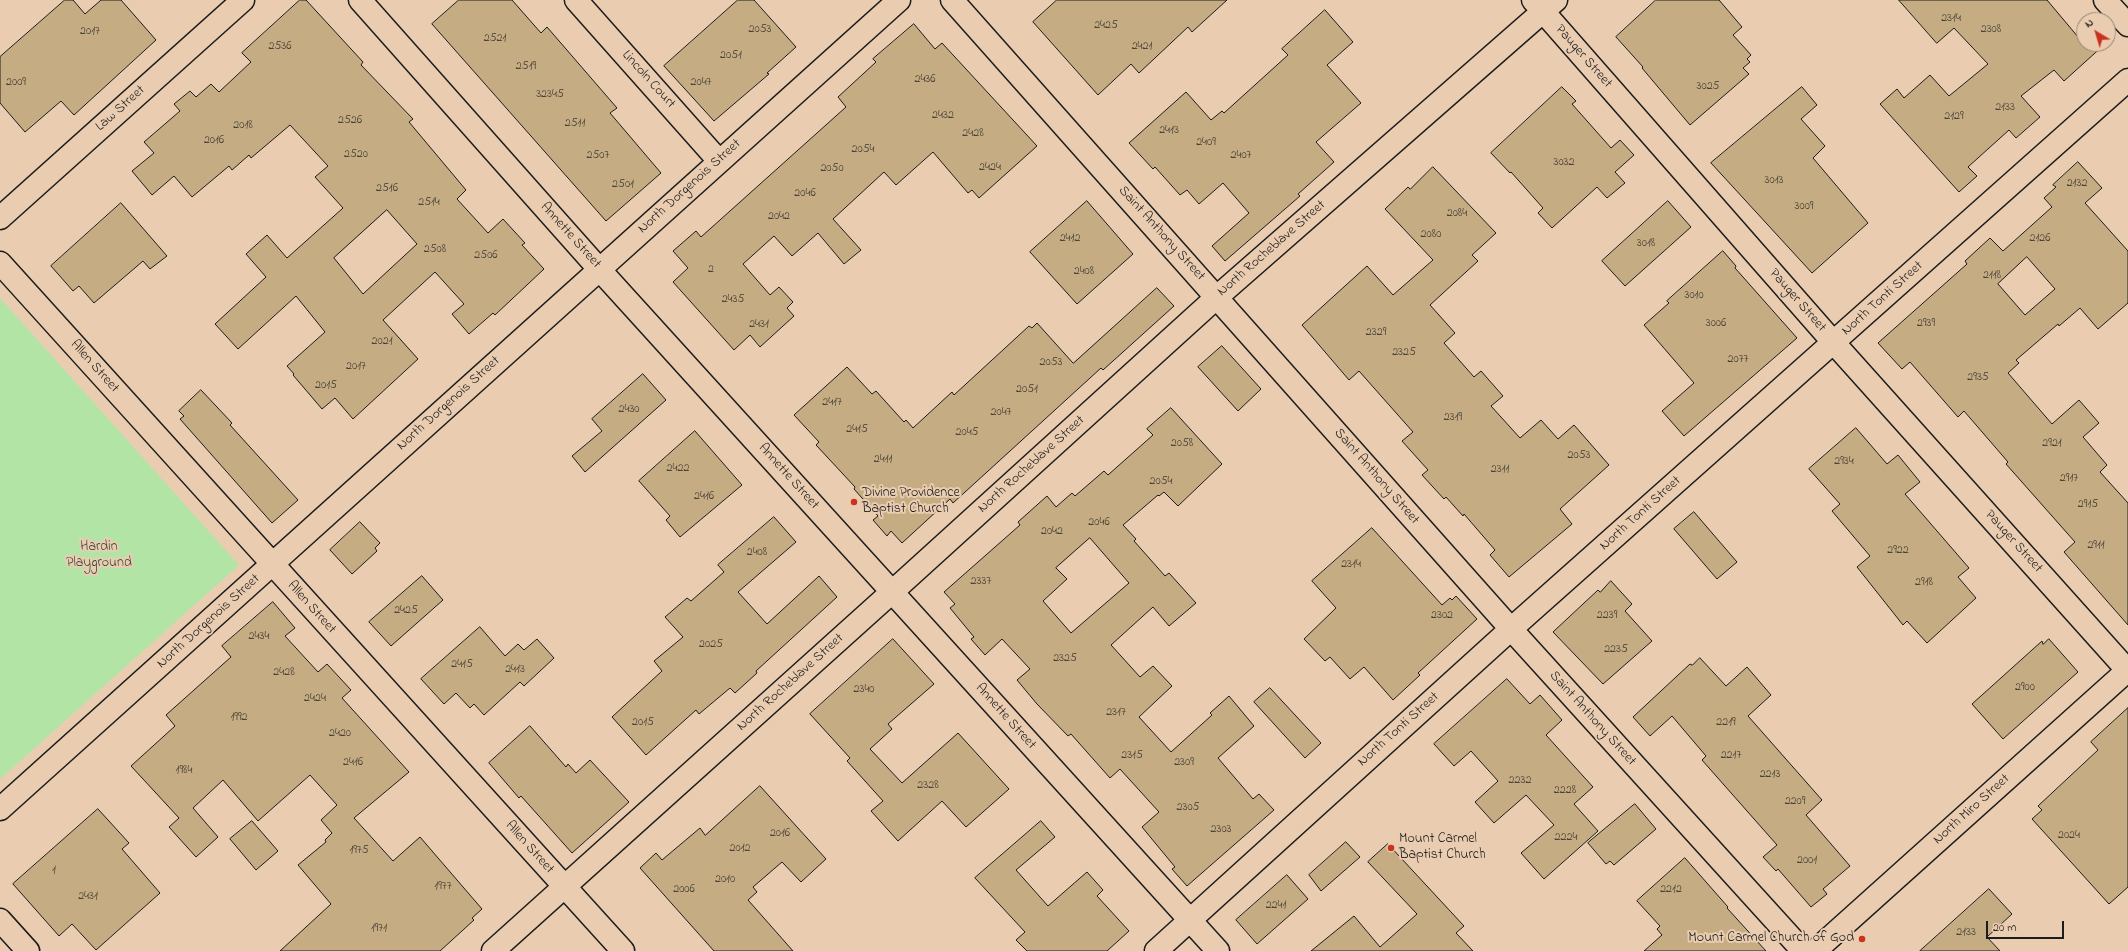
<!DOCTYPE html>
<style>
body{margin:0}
#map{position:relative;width:2128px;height:951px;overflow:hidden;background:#eacdb1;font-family:"Indie Flower",sans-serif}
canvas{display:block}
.north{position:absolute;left:2076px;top:12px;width:40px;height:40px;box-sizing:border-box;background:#eacdb1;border:1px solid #988675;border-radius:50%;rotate:322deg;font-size:11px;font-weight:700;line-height:16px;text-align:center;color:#1c1c1c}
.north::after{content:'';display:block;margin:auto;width:14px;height:18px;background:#c8321e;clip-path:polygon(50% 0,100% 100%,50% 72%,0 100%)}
.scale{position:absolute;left:1986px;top:921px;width:78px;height:18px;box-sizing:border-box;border:2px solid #1c1c1c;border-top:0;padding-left:5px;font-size:12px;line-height:14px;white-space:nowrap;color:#1c1c1c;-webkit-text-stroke:3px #eacdb1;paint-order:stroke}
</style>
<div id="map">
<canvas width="2128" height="951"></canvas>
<div class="north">N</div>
<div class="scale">20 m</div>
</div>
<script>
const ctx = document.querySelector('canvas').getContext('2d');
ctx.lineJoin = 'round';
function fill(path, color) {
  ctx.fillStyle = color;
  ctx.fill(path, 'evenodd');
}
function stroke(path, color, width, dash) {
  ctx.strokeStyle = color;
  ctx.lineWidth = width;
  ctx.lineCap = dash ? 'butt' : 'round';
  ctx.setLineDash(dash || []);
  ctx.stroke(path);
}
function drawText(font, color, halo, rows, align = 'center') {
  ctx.font = font + ' "Indie Flower",sans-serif';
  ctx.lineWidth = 4;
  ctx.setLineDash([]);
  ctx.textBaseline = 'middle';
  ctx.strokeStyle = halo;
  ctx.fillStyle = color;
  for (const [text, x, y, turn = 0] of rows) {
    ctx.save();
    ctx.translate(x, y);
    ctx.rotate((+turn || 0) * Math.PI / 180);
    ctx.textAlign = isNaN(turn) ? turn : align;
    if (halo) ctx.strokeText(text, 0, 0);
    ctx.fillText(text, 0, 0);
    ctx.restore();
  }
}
fill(new Path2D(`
 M 0,298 L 239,565 L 0,779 Z`), '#b2e4a5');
const building = new Path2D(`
 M 65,0 L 73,0 L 85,14 L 101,0 L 121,0 L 156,40 L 74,115 L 61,101 L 25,132 L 0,103 L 0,57 Z
 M 300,0 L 306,0 L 363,62 L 361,65 L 413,119 L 409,122 L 466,190 L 457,199 L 488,233 L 503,219 L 525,243 L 522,245 L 544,269 L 495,315 L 493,313 L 469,334 L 452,314 L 464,304 L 435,272 L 383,320 L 418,359 L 353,419 L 335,398 L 322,409 L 293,375 L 294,374 L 287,366 L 325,332 L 296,296 L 238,349 L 215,324 L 266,277 L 246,254 L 267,235 L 287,258 L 343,208 L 315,177 L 328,166 L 290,125 L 251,158 L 249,155 L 232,170 L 229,166 L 192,197 L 174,176 L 152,195 L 132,171 L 154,153 L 144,142 L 180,111 L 174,104 L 190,91 L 196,97 L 211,84 L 219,92 L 251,62 L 242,53 ZM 387,210 L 417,244 L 363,294 L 334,258 Z
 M 459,0 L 512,0 L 541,33 L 547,27 L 617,108 L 610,113 L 661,173 L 606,221 L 432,24 Z
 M 738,0 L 754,0 L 796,47 L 767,73 L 769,74 L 714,121 L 664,66 Z
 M 1057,0 L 1227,0 L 1192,32 L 1188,27 L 1139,73 L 1131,64 L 1098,95 L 1033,22 Z
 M 1656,0 L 1719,0 L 1742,27 L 1733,35 L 1751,55 L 1747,59 L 1750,62 L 1743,68 L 1749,74 L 1690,125 L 1642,68 L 1643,67 L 1616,37 Z
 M 1899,0 L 2047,0 L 2084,44 L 2105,44 L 2064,81 L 2054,70 L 2021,96 L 2040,117 L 2016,138 L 2009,130 L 1968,167 L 1977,176 L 1959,192 L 1880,104 L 1897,89 L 1904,98 L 1930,75 L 1949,96 L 1988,64 L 1954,28 L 1937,43 Z
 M 1325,10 L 1353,42 L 1327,65 L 1361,103 L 1316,142 L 1334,162 L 1298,194 L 1300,196 L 1225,261 L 1212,246 L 1249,213 L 1223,183 L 1199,204 L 1187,190 L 1180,195 L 1155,167 L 1153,169 L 1129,143 L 1186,92 L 1211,120 L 1222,111 L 1224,113 L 1288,55 L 1282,49 Z
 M 914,24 L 935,49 L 942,43 L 1037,146 L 979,198 L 972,190 L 968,193 L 933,152 L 896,185 L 884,172 L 833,219 L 861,250 L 844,264 L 818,233 L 792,256 L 774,236 L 743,264 L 770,295 L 779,287 L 793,302 L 787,308 L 794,316 L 760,347 L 750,335 L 734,350 L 673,282 L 688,268 L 673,251 L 696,231 L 701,237 L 846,107 L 838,97 L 876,62 L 873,59 Z
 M 1562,87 L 1576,101 L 1572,104 L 1611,148 L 1620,140 L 1634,155 L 1615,172 L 1625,183 L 1607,198 L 1597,187 L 1552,228 L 1538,213 L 1543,208 L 1511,172 L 1510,173 L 1491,153 Z
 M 1802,87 L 1817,105 L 1801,119 L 1825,146 L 1813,158 L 1868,223 L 1812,273 L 1711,163 Z
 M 2078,162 L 2102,188 L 2085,203 L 2128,251 L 2128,303 L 2098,329 L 2080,308 L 2059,326 L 2058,324 L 2016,360 L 2019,363 L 2008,373 L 2052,424 L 2079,400 L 2099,423 L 2083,437 L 2107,465 L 2100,472 L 2128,503 L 2128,625 L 2064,552 L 2075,542 L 2006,464 L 2008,462 L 1964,411 L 1958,417 L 1910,362 L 1902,369 L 1878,343 L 1967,264 L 1965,261 L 1990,238 L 2003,251 L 2052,207 L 2044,198 L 2056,187 L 2053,185 ZM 2027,257 L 2055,289 L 2025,315 L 1998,284 Z
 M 1433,167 L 1496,233 L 1472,255 L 1478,261 L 1430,305 L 1455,333 L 1444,343 L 1474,377 L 1481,371 L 1503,396 L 1491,406 L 1520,438 L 1541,420 L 1558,439 L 1574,425 L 1609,465 L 1560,509 L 1572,524 L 1509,577 L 1490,555 L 1495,550 L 1464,514 L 1463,516 L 1446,497 L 1444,499 L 1422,475 L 1428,470 L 1402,441 L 1413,432 L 1359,371 L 1349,380 L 1302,325 L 1367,266 L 1393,295 L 1433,260 L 1385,209 L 1408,187 L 1410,189 Z
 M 1087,201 L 1133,254 L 1077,304 L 1030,252 Z
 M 1668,201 L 1691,227 L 1625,286 L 1602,261 Z
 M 121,203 L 167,256 L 150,269 L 143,261 L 94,303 L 79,286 L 73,291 L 51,266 Z
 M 1723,251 L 1736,266 L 1735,268 L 1797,338 L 1684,436 L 1662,411 L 1694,383 L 1644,325 L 1669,303 L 1667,301 Z
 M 1157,288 L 1174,306 L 1103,370 L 1101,368 L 953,503 L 950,499 L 902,543 L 891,531 L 887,536 L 873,520 L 878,516 L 854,489 L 855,487 L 816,445 L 819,442 L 794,415 L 847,367 L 872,394 L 876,391 L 904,422 L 906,420 L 913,428 L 952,392 L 954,395 L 1029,326 L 1032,328 L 1037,323 L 1073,363 Z
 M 1222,346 L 1261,389 L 1238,411 L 1198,367 Z
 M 643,374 L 666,400 L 585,472 L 572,456 L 602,431 L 592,419 Z
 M 201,390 L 232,423 L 230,425 L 298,500 L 272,523 L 180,419 L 184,416 L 179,411 Z
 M 1171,408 L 1222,464 L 1178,506 L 1164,492 L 1159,496 L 1158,495 L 1123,525 L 1136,539 L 1134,541 L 1165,576 L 1169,573 L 1196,603 L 1169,626 L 1153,607 L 1111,645 L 1140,677 L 1153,666 L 1172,686 L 1139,717 L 1171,752 L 1212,715 L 1210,713 L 1229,696 L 1254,726 L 1218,758 L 1253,799 L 1259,794 L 1274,810 L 1187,886 L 1172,869 L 1175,867 L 1142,827 L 1159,812 L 1120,769 L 1110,778 L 1071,734 L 1068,736 L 1037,704 L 1017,680 L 1030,669 L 1002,639 L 985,655 L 971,639 L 974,637 L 950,608 L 955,604 L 944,592 L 1020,525 L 1018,522 L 1047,496 L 1056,507 L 1072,493 L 1075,496 L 1104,471 L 1108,475 L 1153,435 L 1147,429 ZM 1090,538 L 1129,583 L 1071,633 L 1043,601 L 1067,579 L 1056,568 Z
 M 1856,428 L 1887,464 L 1898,455 L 1920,482 L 1905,494 L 1969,568 L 1958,577 L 1976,598 L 1927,643 L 1907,621 L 1903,625 L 1857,567 L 1870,556 L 1832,511 L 1840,504 L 1809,469 Z
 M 695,431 L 742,485 L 680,537 L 666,520 L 670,516 L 639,481 Z
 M 1694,512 L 1737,562 L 1717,579 L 1674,529 Z
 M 774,517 L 796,542 L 738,592 L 767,624 L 819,576 L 837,597 L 756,671 L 757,673 L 735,693 L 730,688 L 699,714 L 696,710 L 646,755 L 612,717 L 662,671 L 654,661 L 683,637 L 665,617 L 687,598 L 691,601 L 724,572 L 718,565 Z
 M 360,522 L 380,543 L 375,548 L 377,551 L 352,574 L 330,550 Z
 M 1372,528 L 1442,605 L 1450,598 L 1452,600 L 1456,596 L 1477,619 L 1418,673 L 1420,675 L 1393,700 L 1364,667 L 1350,679 L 1330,657 L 1325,661 L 1304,639 L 1336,608 L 1312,581 Z
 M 422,576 L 443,600 L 391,646 L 369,622 Z
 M 1611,581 L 1632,604 L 1625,611 L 1652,641 L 1603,684 L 1553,632 L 1598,590 L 1600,592 Z
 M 273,602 L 295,628 L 285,636 L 318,672 L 327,664 L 351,690 L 342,698 L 409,772 L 354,818 L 393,861 L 420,837 L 482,909 L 472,918 L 474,920 L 440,951 L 280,951 L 331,904 L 298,865 L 326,842 L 325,840 L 332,833 L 321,820 L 337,805 L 310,775 L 258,821 L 223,780 L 193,808 L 218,837 L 196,857 L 169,827 L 179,818 L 131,766 L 175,726 L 166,715 L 231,657 L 222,646 Z
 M 480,627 L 505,656 L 518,644 L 524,650 L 537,639 L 554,658 L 524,686 L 520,682 L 484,715 L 474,704 L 470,708 L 456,693 L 444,704 L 421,679 Z
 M 893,639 L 934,684 L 888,724 L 892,729 L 870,749 L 902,783 L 958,733 L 1009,789 L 966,827 L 942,801 L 898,841 L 871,811 L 883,801 L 847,761 L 850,758 L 810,714 Z
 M 2049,639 L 2078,672 L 2003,739 L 1972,704 L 2042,641 L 2043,644 Z
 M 1700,658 L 1726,686 L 1747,667 L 1771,695 L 1748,716 L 1822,800 L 1806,815 L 1850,866 L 1823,889 L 1827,894 L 1811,907 L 1778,869 L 1776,871 L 1763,857 L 1777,845 L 1702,760 L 1706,756 L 1672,716 L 1650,736 L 1633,717 L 1690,664 L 1692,665 Z
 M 1507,679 L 1530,704 L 1540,695 L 1562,720 L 1546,735 L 1593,787 L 1574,804 L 1598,831 L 1544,879 L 1521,853 L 1554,825 L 1526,795 L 1494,823 L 1475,802 L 1498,781 L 1471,751 L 1454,766 L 1434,744 Z
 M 1270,688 L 1321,743 L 1305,758 L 1254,702 Z
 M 2128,708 L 2128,887 L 2109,904 L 2032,819 L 2042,810 L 2038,806 L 2098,750 L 2091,742 Z
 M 530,726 L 566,767 L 568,764 L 576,773 L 590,760 L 629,802 L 572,853 L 521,796 L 519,798 L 489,763 Z
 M 760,786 L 826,859 L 801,882 L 782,862 L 753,887 L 757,892 L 748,900 L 793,951 L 714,951 L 640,868 L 656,853 L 662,860 L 700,828 L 705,835 Z
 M 1635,804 L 1656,829 L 1614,865 L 1610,861 L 1606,864 L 1588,843 Z
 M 98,809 L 129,843 L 122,849 L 160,893 L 96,950 L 72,924 L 59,936 L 13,884 Z
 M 252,821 L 278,851 L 256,870 L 230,839 Z
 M 1041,821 L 1055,837 L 1016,870 L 1048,906 L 1087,872 L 1103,890 L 1097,896 L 1129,931 L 1107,951 L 1027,951 L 1016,940 L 1025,932 L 975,878 Z
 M 1346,842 L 1360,857 L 1321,891 L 1309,875 Z
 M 1388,844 L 1464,926 L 1456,933 L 1473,951 L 1311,951 L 1354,916 L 1380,947 L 1417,914 L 1368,862 Z
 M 1685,858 L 1728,907 L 1727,908 L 1766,951 L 1644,951 L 1662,935 L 1657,929 L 1660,926 L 1637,901 Z
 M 1287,875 L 1308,899 L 1257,944 L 1236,920 Z
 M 1989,889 L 2012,914 L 1987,937 L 2000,951 L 1920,951 Z`);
fill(building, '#c5ac83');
stroke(building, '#1c1c1c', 1);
const minor = new Path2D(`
 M 360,0 L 599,269 L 1218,951
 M 576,0 L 719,161
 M 952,0 L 1511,629 L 1803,951
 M 1533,0 L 1834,343 L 2128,671
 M 2105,0 L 2128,25
 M 0,218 L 243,0
 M 0,263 L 623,951
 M 0,809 L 899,0
 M 0,920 L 28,951
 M 493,951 L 892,592 L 1217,297 L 1556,0
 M 1156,951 L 1511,629 L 2128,80`);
const tertiary = new Path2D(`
 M 1815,951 L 2128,670`);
stroke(minor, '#1c1c1c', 25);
stroke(tertiary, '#1c1c1c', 25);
stroke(minor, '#eacdb1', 22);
stroke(tertiary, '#eacdb1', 22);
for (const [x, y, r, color] of [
 [854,502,4,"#c8321e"],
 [1391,848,4,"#c8321e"],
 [1862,939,4,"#c8321e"]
]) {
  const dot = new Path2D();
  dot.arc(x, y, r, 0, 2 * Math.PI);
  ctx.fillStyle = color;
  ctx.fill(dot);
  stroke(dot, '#eacdb1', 1.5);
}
drawText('12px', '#464036', null, [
 ["2314",1951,19],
 ["2425",1106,26],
 ["2053",760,30],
 ["2308",1991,30],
 ["2017",90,32],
 ["2521",495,39],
 ["2536",280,47],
 ["2421",1142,47],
 ["2051",731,56],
 ["2519",526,67],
 ["2436",925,80],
 ["2009",16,83],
 ["2047",701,83],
 ["3025",1708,87],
 ["32345",550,95],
 ["2133",2005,108],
 ["2432",943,116],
 ["2129",1954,117],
 ["2526",350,121],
 ["2511",575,124],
 ["2018",243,126],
 ["2413",1169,131],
 ["2428",973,134],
 ["2016",214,141],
 ["2409",1206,143],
 ["2054",863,150],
 ["2520",356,155],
 ["2507",598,156],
 ["2407",1241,156],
 ["3032",1564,163],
 ["2424",990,168],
 ["2050",832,169],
 ["3013",1774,181],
 ["2132",2077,184],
 ["2501",623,185],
 ["2516",387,189],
 ["2046",805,194],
 ["2514",429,203],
 ["3009",1804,207],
 ["2084",1457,214],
 ["2042",779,217],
 ["2080",1431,235],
 ["2412",1070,239],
 ["2126",2040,239],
 ["3018",1646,244],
 ["2508",435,250],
 ["2506",486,256],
 ["2",711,270],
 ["2408",1084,272],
 ["2118",1992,276],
 ["3010",1694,296],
 ["2435",733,300],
 ["3006",1716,324],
 ["2939",1926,324],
 ["2431",759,325],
 ["2329",1376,333],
 ["2021",382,342],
 ["2325",1404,353],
 ["2077",1738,360],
 ["2053",1051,363],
 ["2017",356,367],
 ["2935",1978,378],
 ["2015",326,386],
 ["2051",1027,390],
 ["2417",832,403],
 ["2430",629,410],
 ["2047",1001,413],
 ["2319",1453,418],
 ["2415",857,430],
 ["2045",967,433],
 ["2058",1182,444],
 ["2921",2052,444],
 ["2053",1579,456],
 ["2411",883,460],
 ["2934",1844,462],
 ["2422",678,469],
 ["2311",1500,470],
 ["2917",2069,479],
 ["2054",1161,482],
 ["2416",704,497],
 ["2915",2088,505],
 ["2046",1099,523],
 ["2042",1052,532],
 ["2911",2096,546],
 ["2922",1898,551],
 ["2408",757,553],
 ["2314",1351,565],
 ["2337",981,582],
 ["2918",1924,583],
 ["2425",406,611],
 ["2302",1442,616],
 ["2239",1607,616],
 ["2434",259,637],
 ["2025",711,645],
 ["2235",1616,650],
 ["2325",1065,659],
 ["2415",462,665],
 ["2413",515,670],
 ["2428",284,673],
 ["2900",2025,688],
 ["2340",864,690],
 ["2424",315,699],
 ["2317",1116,713],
 ["1992",239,718],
 ["2015",643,723],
 ["2219",1726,723],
 ["2420",340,734],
 ["2315",1132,756],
 ["2217",1731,756],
 ["2416",353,763],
 ["2309",1184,763],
 ["1984",184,771],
 ["2213",1770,775],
 ["2232",1520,781],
 ["2328",928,786],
 ["2228",1565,791],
 ["2209",1795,802],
 ["2305",1188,808],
 ["2303",1221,830],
 ["2016",780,834],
 ["2024",2069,836],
 ["2224",1566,838],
 ["2012",740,849],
 ["1975",359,851],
 ["2001",1807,861],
 ["1",54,871],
 ["2010",725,880],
 ["1977",443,887],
 ["2006",684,890],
 ["2212",1671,890],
 ["2431",88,897],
 ["2241",1276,906],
 ["1971",379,929],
 ["2133",1966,933]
]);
drawText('14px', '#1c1c1c', '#eacdb1', [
 ["Pauger Street",1583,57,49],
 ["Lincoln Court",648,80,48],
 ["Law Street",121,109,-42],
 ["North Dorgenois Street",690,187,-42],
 ["Saint Anthony Street",1161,234,48],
 ["Annette Street",570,236,48],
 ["North Rocheblave Street",1272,249,-41],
 ["North Tonti Street",1883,299,-42],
 ["Pauger Street",1797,301,49],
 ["Allen Street",94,367,48],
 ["North Dorgenois Street",449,404,-42],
 ["North Rocheblave Street",1032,465,-42],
 ["Annette Street",788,477,48],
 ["Saint Anthony Street",1376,477,49],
 ["North Tonti Street",1641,514,-42],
 ["Pauger Street",2013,542,48],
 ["Allen Street",311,608,48],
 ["North Dorgenois Street",209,622,-42],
 ["North Rocheblave Street",791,683,-42],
 ["Annette Street",1005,717,48],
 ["Saint Anthony Street",1592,719,48],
 ["North Tonti Street",1399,730,-42],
 ["North Miro Street",1972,810,-42],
 ["Allen Street",529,848,48]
]);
drawText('14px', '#1c1c1c', '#eacdb1', [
 ["Divine Providence",862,494],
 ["Baptist Church",862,510],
 ["Mount Carmel",1399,840],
 ["Baptist Church",1399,856],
 ["Mount Carmel Church of God",1854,939,"right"]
], 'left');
drawText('14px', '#3a4437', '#eacdb1', [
 ["Hardin",99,548],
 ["Playground",99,564]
]);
</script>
